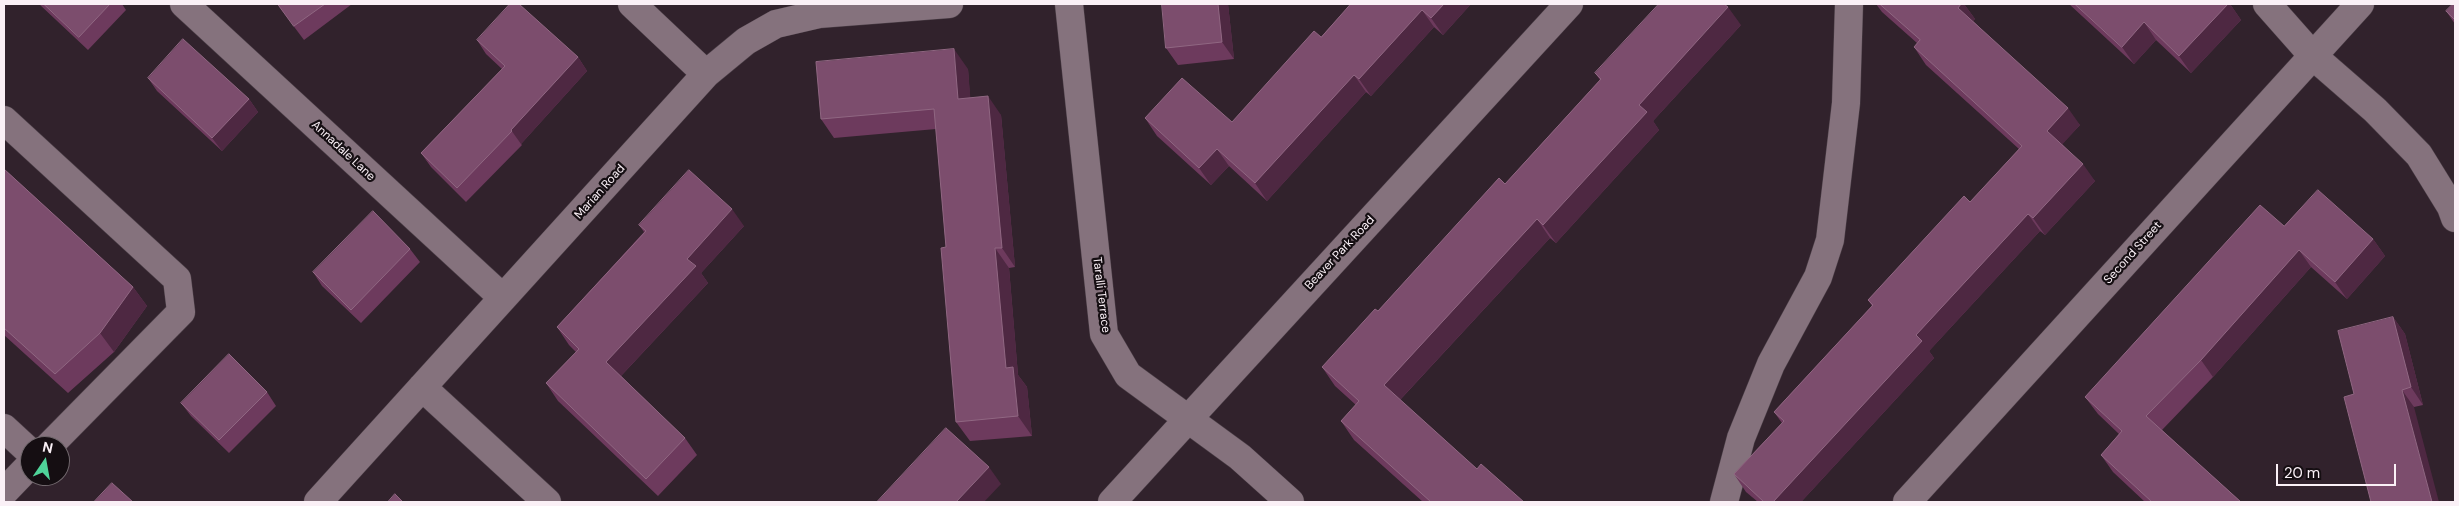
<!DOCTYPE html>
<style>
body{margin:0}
#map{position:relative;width:2459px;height:506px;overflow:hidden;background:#31222c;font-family:"DM Sans",sans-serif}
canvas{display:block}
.frame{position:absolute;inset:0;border:5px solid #faf0f6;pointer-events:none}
.north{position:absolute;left:20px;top:436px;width:50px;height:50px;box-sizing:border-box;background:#150e12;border:1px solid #71686d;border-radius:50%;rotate:12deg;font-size:14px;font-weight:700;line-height:20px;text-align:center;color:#faf0f6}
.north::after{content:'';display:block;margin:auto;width:18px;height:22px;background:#4fd399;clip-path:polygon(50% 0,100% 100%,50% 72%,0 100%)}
.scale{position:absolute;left:2276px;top:464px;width:120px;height:22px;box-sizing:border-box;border:2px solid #faf0f6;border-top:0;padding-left:6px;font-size:15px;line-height:18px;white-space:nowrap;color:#faf0f6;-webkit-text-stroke:4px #150e12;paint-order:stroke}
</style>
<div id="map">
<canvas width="2459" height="506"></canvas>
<div class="frame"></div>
<div class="north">N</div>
<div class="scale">20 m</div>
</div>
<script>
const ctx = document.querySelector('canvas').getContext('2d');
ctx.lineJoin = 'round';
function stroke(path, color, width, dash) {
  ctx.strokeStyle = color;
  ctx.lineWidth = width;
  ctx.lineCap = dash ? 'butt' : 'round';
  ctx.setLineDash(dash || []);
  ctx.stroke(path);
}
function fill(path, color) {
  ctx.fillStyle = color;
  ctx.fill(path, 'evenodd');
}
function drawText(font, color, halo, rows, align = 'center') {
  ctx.font = font + ' "DM Sans",sans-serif';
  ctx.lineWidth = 4.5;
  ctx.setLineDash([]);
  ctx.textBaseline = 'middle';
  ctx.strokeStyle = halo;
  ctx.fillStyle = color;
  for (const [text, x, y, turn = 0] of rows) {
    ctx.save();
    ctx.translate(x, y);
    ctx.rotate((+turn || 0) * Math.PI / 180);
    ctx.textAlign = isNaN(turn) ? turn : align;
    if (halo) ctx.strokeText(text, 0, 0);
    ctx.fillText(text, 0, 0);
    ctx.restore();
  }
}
const minor = new Path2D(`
 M 184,4 L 503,298
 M 632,4 L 706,74
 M 1069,4 L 1104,334 L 1128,375 L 1240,457 L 1290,502
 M 2267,4 L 2313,56 L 2375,110 L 2419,155 L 2451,207 L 2455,218
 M 4,120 L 177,279 L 181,312 L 49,446
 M 422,387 L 547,502
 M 4,428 L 30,452
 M 4,492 L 30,465
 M 318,502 L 706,74 L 746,41 L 776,24 L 819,14 L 949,4
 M 1112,502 L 1569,4
 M 1724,502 L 1741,438 L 1771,364 L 1818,277 L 1830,240 L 1846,103 L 1849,4
 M 1907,502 L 2360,4`);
stroke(minor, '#4a3e46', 29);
stroke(minor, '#85727d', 28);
fill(new Path2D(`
 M 39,4 L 122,4 L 126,10 L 88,50 Z
 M 277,4 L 352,4 L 304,40 Z
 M 1162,4 L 1228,4 L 1234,59 L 1178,65 L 1166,48 Z
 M 1351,4 L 1471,4 L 1443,35 L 1434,27 L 1371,96 L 1366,92 L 1267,201 L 1229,166 L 1211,185 L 1157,136 L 1145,118 L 1232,122 L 1321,37 Z
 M 1876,4 L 1964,4 L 1975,19 L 1973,21 L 2080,125 L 2062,144 L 2095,181 L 2045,235 L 2040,231 L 1929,351 L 1934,358 L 1801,502 L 1758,502 L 1746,492 L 1734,474 L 1782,423 L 1774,412 L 1872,306 L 1868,300 L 1970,202 L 2019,149 L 1926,65 L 1914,47 L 1917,43 L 1882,12 Z
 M 2069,4 L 2230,4 L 2241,20 L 2191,73 L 2156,40 L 2134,64 Z
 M 2455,4 L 2455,24 L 2446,11 Z
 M 1741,25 L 1653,121 L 1659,130 L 1556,243 L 1550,238 L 1400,400 L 1477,469 L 1524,502 L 1423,502 L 1354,440 L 1341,421 L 1356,405 L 1335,386 L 1322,367 L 1505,184 L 1600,80 L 1595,73 Z
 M 477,40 L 578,57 L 587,71 L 521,144 L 522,145 L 466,202 L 431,167 L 421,153 L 502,69 L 486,54 Z
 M 968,69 L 970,98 L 1001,115 L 1015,267 L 1009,268 L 1018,375 L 1027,387 L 1032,436 L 970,441 L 956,422 L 946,247 L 936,129 L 834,138 L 821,119 Z
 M 148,78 L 249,99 L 258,112 L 222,151 L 157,91 Z
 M 4,169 L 133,287 L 147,306 L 114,352 L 68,393 L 4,335 Z
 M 639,225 L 744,226 L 701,273 L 708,283 L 621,376 L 685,438 L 697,455 L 658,496 L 558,401 L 546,383 L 576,352 L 569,345 L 557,327 L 644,232 Z
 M 2284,226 L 2373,239 L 2385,256 L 2347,299 L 2311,267 L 2213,377 L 2162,430 L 2241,502 L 2145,502 L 2113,472 L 2101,455 L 2119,434 L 2098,414 L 2085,397 Z
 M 410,249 L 420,262 L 361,323 L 322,286 L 313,272 Z
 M 2393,317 L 2405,334 L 2423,405 L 2414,407 L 2354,394 Z
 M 267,392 L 276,406 L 229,453 L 191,416 L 181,403 Z`), '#6d3a5d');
fill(new Path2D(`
 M 1218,4 L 1228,4 L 1234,59 L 1222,42 Z
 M 1444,4 L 1471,4 L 1443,35 L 1431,18 Z
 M 1961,4 L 1964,4 L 1975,19 L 1970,25 L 1958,8 Z
 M 2228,4 L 2230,4 L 2241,20 L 2191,73 L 2179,56 Z
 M 1728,7 L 1741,25 L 1653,121 L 1659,130 L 1556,243 L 1543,225 L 1639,105 Z
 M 1422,10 L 1434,27 L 1371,96 L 1359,79 Z
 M 2144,22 L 2156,40 L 2134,64 L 2122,47 Z
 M 954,49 L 968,69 L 972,118 L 958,99 Z
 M 578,57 L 587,71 L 521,144 L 511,130 Z
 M 1354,75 L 1366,92 L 1267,201 L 1255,183 Z
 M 988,96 L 1001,115 L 1015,267 L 1002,248 Z
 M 249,99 L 258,112 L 222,151 L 212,138 Z
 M 2068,108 L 2080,125 L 2059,148 L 2047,131 Z
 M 1217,149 L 1229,166 L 1211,185 L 1199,168 Z
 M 2083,164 L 2095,181 L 2045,235 L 2033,218 Z
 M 732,209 L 744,226 L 701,273 L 708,283 L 618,379 L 606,362 L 687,259 Z
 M 2028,214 L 2040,231 L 1929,351 L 1934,358 L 1801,502 L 1773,502 L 1916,335 Z
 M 1537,219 L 1550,238 L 1396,404 L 1384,385 Z
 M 2373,239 L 2385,256 L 2347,299 L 2335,282 Z
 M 995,248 L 1009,268 L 1018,375 L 1027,387 L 1032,436 L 1018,416 L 1006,368 Z
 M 2299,250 L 2311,267 L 2213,377 L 2201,360 Z
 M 133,287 L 147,306 L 114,352 L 100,333 Z
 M 2393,317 L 2405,334 L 2423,405 L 2411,387 Z
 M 2402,390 L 2414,407 L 2439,502 L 2432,502 Z
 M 989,467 L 1001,484 L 984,502 L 956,502 Z`), '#4e2842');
const building = new Path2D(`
 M 44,4 L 110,4 L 79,37 Z
 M 278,4 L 325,4 L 294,26 Z
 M 510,4 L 519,4 L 578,57 L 511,130 L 512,131 L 457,188 L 421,153 L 505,66 L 477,40 Z
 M 1162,4 L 1218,4 L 1222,42 L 1166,48 Z
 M 1351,4 L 1444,4 L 1431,18 L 1422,10 L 1359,79 L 1354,75 L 1255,183 L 1217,149 L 1199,168 L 1145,118 L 1182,78 L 1232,122 L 1314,31 L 1321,37 Z
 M 1659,4 L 1724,4 L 1728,7 L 1639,105 L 1647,112 L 1543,225 L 1537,219 L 1384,385 L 1477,469 L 1481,464 L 1524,502 L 1431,502 L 1341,421 L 1359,401 L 1322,367 L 1375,309 L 1378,311 L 1499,178 L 1505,184 L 1601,79 L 1595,73 Z
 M 1880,4 L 1961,4 L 1958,8 L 2068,108 L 2047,131 L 2083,164 L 2033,218 L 2028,214 L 1916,335 L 1922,341 L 1773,502 L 1764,502 L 1734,474 L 1784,421 L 1774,412 L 1873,305 L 1868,300 L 1964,196 L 1970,202 L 2022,146 L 1914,47 L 1920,40 Z
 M 2075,4 L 2228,4 L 2179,56 L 2144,22 L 2122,47 Z
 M 2453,4 L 2455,4 L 2455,20 L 2446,11 Z
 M 183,39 L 249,99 L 212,138 L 148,78 Z
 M 954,49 L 958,99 L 988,96 L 1002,248 L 995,248 L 1006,368 L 1013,367 L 1018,416 L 956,422 L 941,248 L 946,247 L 934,109 L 821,119 L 816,62 Z
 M 4,169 L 133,287 L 100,333 L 55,374 L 4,328 Z
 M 689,170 L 732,209 L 687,259 L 696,266 L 606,362 L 685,438 L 646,479 L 546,383 L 579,349 L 557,327 L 646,231 L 639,225 Z
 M 2318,190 L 2373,239 L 2335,282 L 2299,250 L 2201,360 L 2146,416 L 2241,502 L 2152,502 L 2101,455 L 2122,431 L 2085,397 L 2260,205 L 2284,226 Z
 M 373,211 L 410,249 L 351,310 L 313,272 Z
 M 2393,317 L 2411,387 L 2402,390 L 2432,502 L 2371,502 L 2344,397 L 2354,394 L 2338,331 Z
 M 229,354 L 267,392 L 219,440 L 181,403 Z
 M 946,428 L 989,467 L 956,502 L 877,502 Z
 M 112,483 L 133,502 L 94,502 Z
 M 395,494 L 403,502 L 388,502 Z`);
fill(building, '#7c4d6d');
stroke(building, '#906782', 1);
drawText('12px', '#faf0f6', '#150e12', [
 ["Annadale Lane",343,151,43],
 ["Marian Road",600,192,-48],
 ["Beaver Park Road",1340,253,-47],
 ["Second Street",2133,253,-48],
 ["Taralli Terrace",1101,295,83]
]);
</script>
